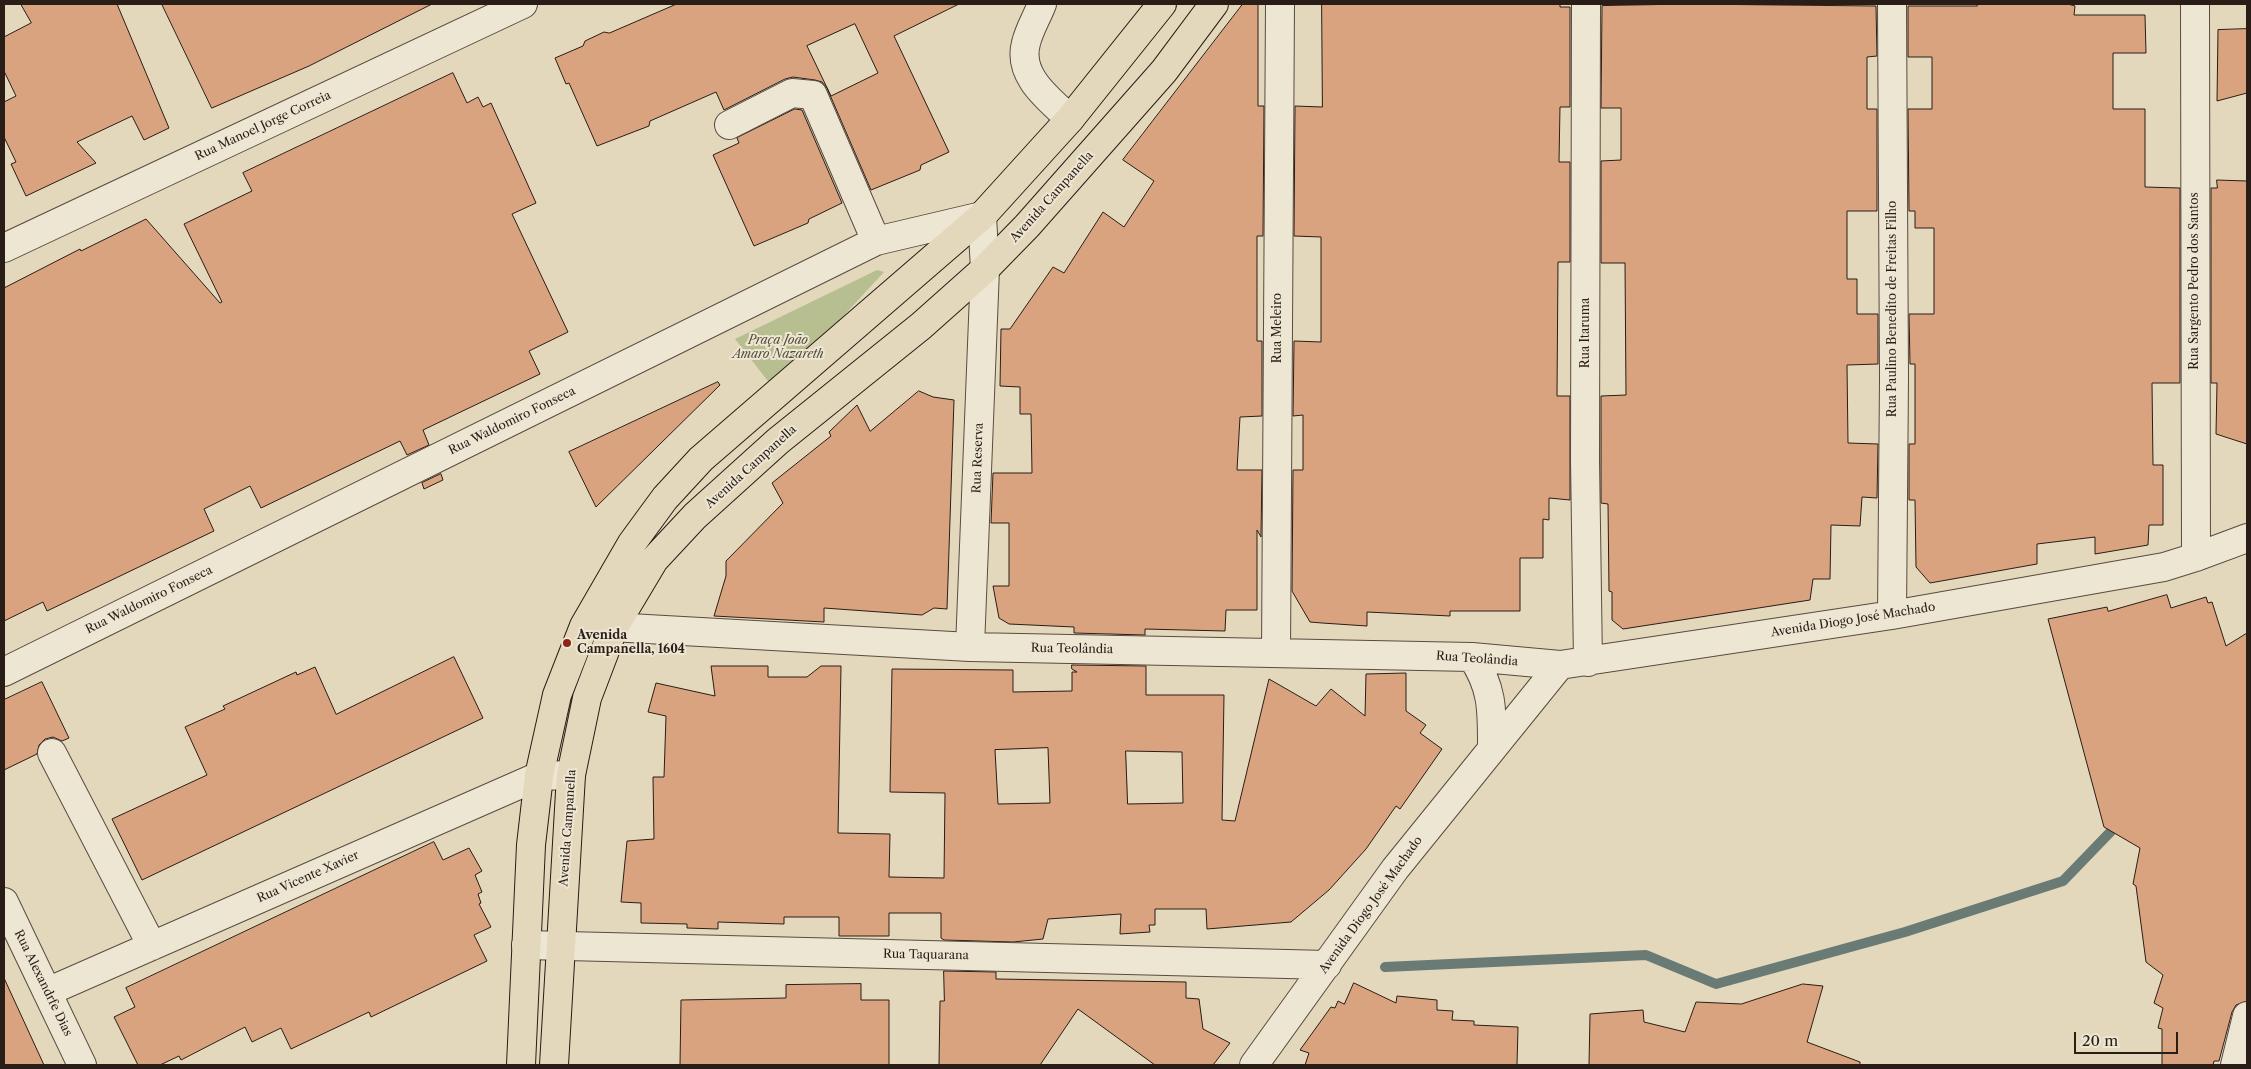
<!DOCTYPE html>
<meta charset="utf-8">
<style>
body{margin:0}
#map{position:relative;width:2251px;height:1069px;overflow:hidden;background:#e4d8bc;font-family:"Libre Caslon Text",serif}
canvas{display:block}
.frame{position:absolute;inset:0;border:5px solid #2a1c16;pointer-events:none}
.scale{position:absolute;left:2074px;top:1032px;width:104px;height:22px;box-sizing:border-box;border:2px solid #2a1c16;border-top:0;padding-left:6px;font-size:15px;line-height:18px;white-space:nowrap;color:#2a1c16;-webkit-text-stroke:4px #ede6d3;paint-order:stroke}
</style>
<div id="map">
<canvas width="2251" height="1069"></canvas>
<div class="frame"></div>
<div class="scale">20 m</div>
</div>
<script>
const ctx = document.querySelector('canvas').getContext('2d');
ctx.lineJoin = 'round';
function fill(path, color) {
  ctx.fillStyle = color;
  ctx.fill(path, 'evenodd');
}
function stroke(path, color, width, dash) {
  ctx.strokeStyle = color;
  ctx.lineWidth = width;
  ctx.lineCap = dash ? 'butt' : 'round';
  ctx.setLineDash(dash || []);
  ctx.stroke(path);
}
function drawText(font, color, halo, rows, align = 'center') {
  ctx.font = font + ' "Libre Caslon Text",serif';
  ctx.lineWidth = 4;
  ctx.setLineDash([]);
  ctx.textBaseline = 'middle';
  ctx.strokeStyle = halo;
  ctx.fillStyle = color;
  for (const [text, x, y, turn = 0] of rows) {
    ctx.save();
    ctx.translate(x, y);
    ctx.rotate((+turn || 0) * Math.PI / 180);
    ctx.textAlign = isNaN(turn) ? turn : align;
    if (halo) ctx.strokeText(text, 0, 0);
    ctx.fillText(text, 0, 0);
    ctx.restore();
  }
}
fill(new Path2D(`
 M 877,270 L 884,272 L 775,390 L 735,339 Z`), '#b7be8f');
stroke(new Path2D(`
 M 1385,967 L 1646,955 L 1716,984 L 1905,932 L 2063,881 L 2120,822`), '#6a7a75', 10);
const building = new Path2D(`
 M 21,4 L 117,4 L 169,128 L 144,140 L 132,116 L 77,142 L 96,163 L 26,196 L 11,164 L 16,162 L 4,137 L 4,102 L 16,96 L 4,71 L 4,37 L 31,23 Z
 M 162,4 L 432,4 L 309,66 L 212,108 Z
 M 677,4 L 959,4 L 894,36 L 949,152 L 921,165 L 920,170 L 871,190 L 827,88 L 822,82 L 815,80 L 793,77 L 785,79 L 724,110 L 716,92 L 650,121 L 649,126 L 597,146 L 569,83 L 566,84 L 555,58 L 583,46 L 585,41 L 604,32 L 609,33 ZM 855,24 L 878,73 L 831,96 L 807,46 Z
 M 1243,4 L 1258,4 L 1258,106 L 1264,106 L 1263,236 L 1257,236 L 1257,341 L 1262,341 L 1262,416 L 1240,417 L 1237,470 L 1262,470 L 1261,537 L 1257,530 L 1257,610 L 1226,610 L 1225,631 L 1145,629 L 1145,635 L 1074,633 L 1074,627 L 1009,624 L 999,618 L 993,586 L 1009,586 L 1009,523 L 991,523 L 993,473 L 1032,473 L 1031,414 L 1020,414 L 1020,387 L 1000,386 L 1001,329 L 1010,329 L 1053,267 L 1064,273 L 1103,212 L 1124,227 L 1154,181 L 1123,160 Z
 M 1322,4 L 1560,4 L 1560,7 L 1570,7 L 1570,107 L 1560,107 L 1559,162 L 1570,162 L 1570,262 L 1558,262 L 1557,396 L 1570,396 L 1570,500 L 1549,498 L 1549,520 L 1543,519 L 1543,558 L 1520,558 L 1520,611 L 1450,611 L 1450,616 L 1367,612 L 1367,626 L 1322,623 L 1310,622 L 1292,591 L 1293,470 L 1303,470 L 1303,415 L 1293,416 L 1294,341 L 1321,342 L 1321,237 L 1294,236 L 1295,106 L 1322,107 Z
 M 1686,4 L 1876,6 L 1877,56 L 1867,57 L 1867,109 L 1877,109 L 1877,211 L 1847,211 L 1847,279 L 1857,279 L 1857,314 L 1878,314 L 1878,364 L 1847,365 L 1848,443 L 1878,444 L 1877,498 L 1862,497 L 1860,526 L 1831,525 L 1830,579 L 1813,579 L 1810,600 L 1623,629 L 1612,620 L 1612,592 L 1609,591 L 1608,504 L 1601,503 L 1601,396 L 1626,395 L 1625,263 L 1601,263 L 1601,161 L 1621,160 L 1621,108 L 1601,108 L 1602,6 Z
 M 1977,4 L 2068,4 L 2075,6 L 2074,15 L 2145,15 L 2146,53 L 2113,53 L 2113,109 L 2145,109 L 2145,187 L 2180,188 L 2180,383 L 2152,383 L 2153,465 L 2163,465 L 2163,525 L 2149,525 L 2148,545 L 2095,554 L 2095,537 L 2037,544 L 2037,564 L 1930,583 L 1916,567 L 1915,500 L 1909,500 L 1909,444 L 1915,444 L 1915,364 L 1910,364 L 1909,314 L 1934,314 L 1934,228 L 1915,228 L 1915,211 L 1909,211 L 1908,109 L 1932,109 L 1932,57 L 1908,57 L 1908,6 L 1977,6 Z
 M 2247,29 L 2247,93 L 2217,101 L 2218,30 Z
 M 453,73 L 467,103 L 478,97 L 483,107 L 491,103 L 536,203 L 512,214 L 568,332 L 529,351 L 540,374 L 423,430 L 429,445 L 407,455 L 400,441 L 261,508 L 250,486 L 204,509 L 214,531 L 47,611 L 43,602 L 4,621 L 4,288 L 80,249 L 81,251 L 146,219 L 220,303 L 222,302 L 184,224 L 252,191 L 243,173 Z
 M 795,109 L 802,110 L 842,203 L 809,219 L 808,223 L 754,246 L 713,155 L 739,143 L 737,138 Z
 M 2217,180 L 2247,181 L 2247,444 L 2216,434 L 2217,383 L 2211,383 L 2211,188 L 2217,188 Z
 M 718,382 L 720,385 L 596,507 L 569,452 Z
 M 919,391 L 933,397 L 954,400 L 947,609 L 934,608 L 922,615 L 824,608 L 824,622 L 714,616 L 726,576 L 726,561 L 783,503 L 772,483 L 831,436 L 829,432 L 857,405 L 870,431 Z
 M 441,474 L 443,480 L 424,489 L 422,483 Z
 M 2167,595 L 2171,608 L 2206,597 L 2208,603 L 2212,602 L 2226,646 L 2247,633 L 2247,1001 L 2236,1005 L 2232,1012 L 2219,1061 L 2214,1061 L 2213,1065 L 2162,1065 L 2162,1029 L 2158,1028 L 2163,1008 L 2154,1003 L 2163,975 L 2146,962 L 2136,886 L 2133,884 L 2140,848 L 2104,827 L 2048,619 L 2107,607 L 2108,611 Z
 M 454,657 L 483,718 L 142,880 L 112,819 L 207,775 L 185,727 L 225,709 L 223,706 L 296,672 L 297,675 L 315,667 L 336,714 Z
 M 1072,665 L 1146,666 L 1146,695 L 1224,695 L 1222,820 L 1235,821 L 1269,679 L 1316,706 L 1331,689 L 1365,716 L 1366,674 L 1406,673 L 1406,711 L 1426,725 L 1420,733 L 1442,749 L 1400,809 L 1396,806 L 1366,849 L 1329,890 L 1291,922 L 1207,929 L 1206,909 L 1155,909 L 1155,925 L 1149,925 L 1150,932 L 1120,934 L 1121,914 L 1048,919 L 1043,939 L 1013,942 L 944,940 L 941,938 L 941,913 L 889,913 L 889,936 L 839,936 L 839,917 L 784,917 L 784,924 L 718,922 L 718,929 L 687,928 L 687,924 L 641,923 L 641,903 L 621,902 L 627,841 L 654,839 L 653,777 L 664,777 L 666,716 L 648,712 L 656,683 L 715,696 L 711,666 L 768,666 L 768,677 L 807,677 L 821,666 L 841,666 L 838,833 L 890,834 L 889,877 L 944,878 L 945,793 L 890,792 L 892,669 L 1013,670 L 1013,692 L 1072,691 L 1072,672 L 1077,672 L 1072,669 ZM 1048,748 L 1050,803 L 998,804 L 995,750 ZM 1126,751 L 1182,752 L 1183,803 L 1128,804 Z
 M 42,682 L 69,738 L 62,741 L 53,737 L 45,739 L 39,745 L 37,754 L 4,770 L 4,700 Z
 M 434,842 L 443,860 L 469,848 L 482,871 L 475,875 L 482,892 L 478,894 L 481,903 L 479,904 L 491,927 L 474,935 L 487,961 L 371,1017 L 369,1012 L 291,1049 L 281,1028 L 252,1042 L 245,1027 L 181,1060 L 179,1056 L 160,1065 L 138,1065 L 114,1017 L 135,1007 L 126,988 Z
 M 944,971 L 996,972 L 996,979 L 1186,982 L 1186,998 L 1199,999 L 1203,1029 L 1230,1043 L 1213,1065 L 1155,1065 L 1078,1009 L 1040,1065 L 939,1065 L 940,1001 L 944,1001 Z
 M 4,978 L 44,1065 L 4,1065 Z
 M 1354,983 L 1396,1003 L 1397,996 L 1437,1000 L 1437,1010 L 1453,1011 L 1452,1020 L 1474,1021 L 1474,1025 L 1518,1027 L 1517,1065 L 1305,1065 L 1309,1053 L 1300,1050 L 1331,1007 L 1335,1008 L 1338,1001 L 1344,1004 Z
 M 861,984 L 861,1000 L 889,1000 L 889,1065 L 680,1065 L 681,1000 L 786,998 L 786,985 Z
 M 1803,984 L 1823,986 L 1807,1042 L 1860,1062 L 1860,1065 L 1589,1065 L 1590,1014 L 1643,1010 L 1644,1022 L 1685,1032 L 1696,1002 L 1741,1004 Z`);
fill(building, '#d9a37f');
stroke(building, '#2a1c16', 1);
const minor = new Path2D(`
 M 1042,4 C 1037,17 1029,30 1026,43 C 1017,76 1049,99 1070,119
 M 1586,4 L 1585,460 L 1588,662
 M 1892,4 L 1894,378 L 1892,615
 M 2195,4 L 2196,557
 M 729,125 L 792,93 L 813,95 L 876,241
 M 4,248 L 523,4
 M 593,626 L 970,647 L 1472,657 L 1560,665 L 1892,615 L 2164,567 L 2196,557 L 2247,538
 M 1276,652 L 1280,4
 M 1472,657 C 1493,688 1492,711 1492,748
 M 4,672 L 876,241 L 982,216 L 985,269 L 970,647
 M 52,753 L 152,946
 M 4,902 L 82,1065
 M 526,945 L 1327,965
 M 47,992 L 539,776 L 571,775
 M 1254,1065 L 1395,869 L 1560,665
 M 2235,1065 L 2247,1016`);
const major = new Path2D(`
 M 521,1065 L 531,845 L 539,776 L 557,695 L 584,626 L 632,543 L 665,498 L 701,459 L 982,216 L 1070,119 L 1162,4
 M 554,1065 L 571,775 L 587,698 L 614,627 L 654,560 L 695,516 L 778,441 L 921,326 L 985,269 L 1027,226 L 1164,71 L 1214,4`);
stroke(minor, '#584b40', 30);
stroke(major, '#2a1c16', 30);
stroke(minor, '#ede6d3', 28);
stroke(major, '#e4d8bc', 28);
for (const [x, y, r, color] of [
 [567,643,5,"#8f2418"]
]) {
  const dot = new Path2D();
  dot.arc(x, y, r, 0, 2 * Math.PI);
  ctx.fillStyle = color;
  ctx.fill(dot);
  stroke(dot, '#ede6d3', 2);
}
drawText('12px', '#2a1c16', '#ede6d3', [
 ["Rua Manoel Jorge Correia",263,126,-25],
 ["Avenida Campanella",1052,197,-48],
 ["Rua Sargento Pedro dos Santos",2195,281,-90],
 ["Rua Paulino Benedito de Freitas Filho",1893,309,-90],
 ["Rua Meleiro",1278,328,-90],
 ["Rua Itaruma",1586,333,-90],
 ["Rua Waldomiro Fonseca",512,421,-26],
 ["Rua Reserva",978,458,-88],
 ["Avenida Campanella",751,467,-42],
 ["Rua Waldomiro Fonseca",149,600,-26],
 ["Avenida Diogo José Machado",1853,620,-9],
 ["Rua Teolândia",1072,649,1],
 ["Rua Teolândia",1477,659,4],
 ["Avenida Campanella",568,828,-86],
 ["Rua Vicente Xavier",308,877,-24],
 ["Avenida Diogo José Machado",1371,905,-54],
 ["Rua Taquarana",926,955,1],
 ["Rua Alexandrfe Dias",43,983,64]
]);
drawText('italic 12px', '#544d3a', '#ede6d3', [
 ["Praça João",778,341],
 ["Amaro Nazareth",778,355]
]);
drawText('bold 12px', '#2a1c16', '#ede6d3', [
 ["Avenida",577,636],
 ["Campanella, 1604",577,650]
], 'left');
</script>
